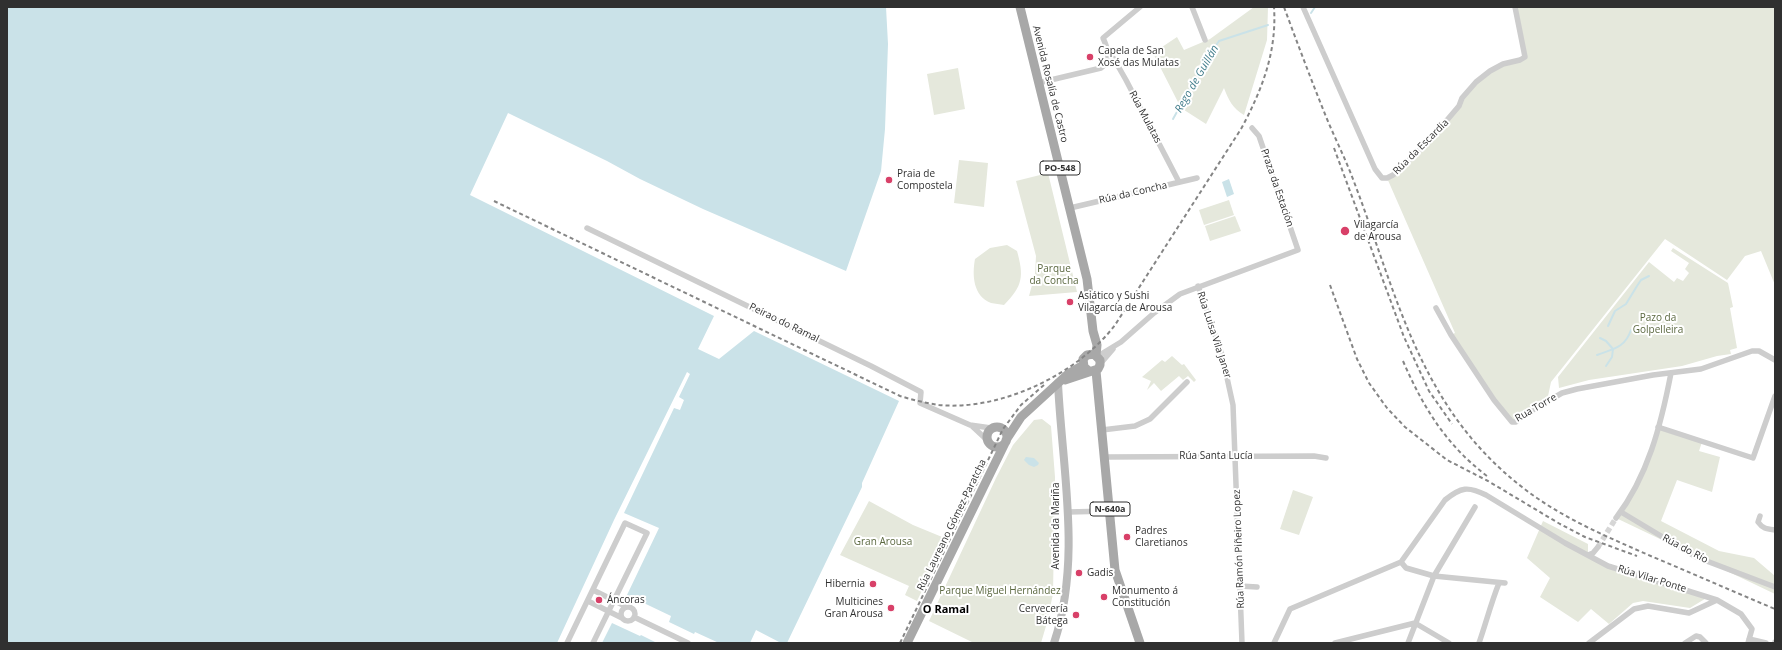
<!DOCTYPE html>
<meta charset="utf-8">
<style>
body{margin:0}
#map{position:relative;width:1782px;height:650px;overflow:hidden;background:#fff;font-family:"Open Sans",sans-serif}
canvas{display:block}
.frame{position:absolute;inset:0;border:8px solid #303030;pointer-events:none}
</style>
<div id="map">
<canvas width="1782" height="650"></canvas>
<div class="frame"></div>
</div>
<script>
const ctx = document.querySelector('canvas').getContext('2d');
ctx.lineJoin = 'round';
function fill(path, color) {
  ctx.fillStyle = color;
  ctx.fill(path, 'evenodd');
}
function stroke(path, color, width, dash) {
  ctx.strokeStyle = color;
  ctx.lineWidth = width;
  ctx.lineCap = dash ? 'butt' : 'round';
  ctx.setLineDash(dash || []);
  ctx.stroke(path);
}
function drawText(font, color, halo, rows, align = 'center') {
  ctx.font = font + ' "Open Sans",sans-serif';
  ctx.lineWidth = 4;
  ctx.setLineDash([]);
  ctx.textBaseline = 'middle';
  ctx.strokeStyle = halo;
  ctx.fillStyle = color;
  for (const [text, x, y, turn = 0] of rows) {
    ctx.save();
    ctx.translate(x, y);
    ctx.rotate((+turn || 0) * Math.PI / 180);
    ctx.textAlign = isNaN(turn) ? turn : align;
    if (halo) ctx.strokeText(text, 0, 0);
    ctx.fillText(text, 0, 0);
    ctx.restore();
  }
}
fill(new Path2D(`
 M 1254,7 L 1268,7 L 1267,40 L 1244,115 C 1233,109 1228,99 1224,88 L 1206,124 L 1181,108 L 1153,53 L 1177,37 L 1184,50 L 1210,39 Z
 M 1515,7 L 1775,7 L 1775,285 L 1761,251 L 1745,256 L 1727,280 L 1665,239 L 1551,382 L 1547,401 L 1512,422 L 1451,335 L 1455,333 L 1387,178 L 1394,175 L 1459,106 L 1462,98 L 1490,71 L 1524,57 Z
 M 958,68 L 965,109 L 934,115 L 927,74 Z
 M 959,160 L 988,163 L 984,207 L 954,203 Z
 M 1048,173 L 1077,292 L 1029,296 L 1035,274 L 1036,256 L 1016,181 Z
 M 1229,200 L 1234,215 L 1204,225 L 1199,210 Z
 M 1235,216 L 1241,231 L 1210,241 L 1205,226 Z
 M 1007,245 L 1017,251 C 1024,276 1023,286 1004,305 C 1000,304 995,304 991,303 C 973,296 972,275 975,259 L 990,248 Z
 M 1673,248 L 1728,283 L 1733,307 L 1730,308 L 1737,348 L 1730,350 L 1731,354 L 1717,356 L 1682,366 L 1589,380 L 1559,388 L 1558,377 L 1649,262 L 1674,282 L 1677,278 L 1683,281 L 1689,273 L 1685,269 L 1689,263 L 1671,251 Z
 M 1172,356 L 1182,365 L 1184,364 L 1196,380 L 1194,382 L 1188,376 L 1183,380 L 1179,376 L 1161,391 L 1154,383 L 1147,390 L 1151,381 L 1142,377 L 1162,360 L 1165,362 Z
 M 1042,419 L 1051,426 L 1055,477 L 1053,594 L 1046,626 L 1041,643 L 974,643 L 929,621 L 996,478 L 1013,445 L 1034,420 Z
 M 1658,427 L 1702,442 L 1699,451 L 1720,457 L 1712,492 L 1677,480 L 1661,521 L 1719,551 L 1754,558 L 1775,576 L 1775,594 L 1616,518 L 1643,475 Z
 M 1293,490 L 1313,497 L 1299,535 L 1280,529 Z
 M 869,501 L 913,525 L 947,539 L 917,601 L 905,595 L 909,586 L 840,555 Z
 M 1543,521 L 1588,544 L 1588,555 L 1594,559 L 1708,597 L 1690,608 L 1643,601 L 1633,603 L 1609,624 L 1591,609 L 1578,622 L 1540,597 L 1550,578 L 1527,558 Z`), '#e5e8dc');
fill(new Path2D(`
 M 7,7 L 886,7 L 888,44 L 885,129 L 881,171 L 846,271 L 703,209 L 640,179 L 607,161 L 508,113 L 470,195 L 714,316 L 698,349 L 719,359 L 754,331 L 899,401 L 862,483 L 862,487 L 787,643 L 781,643 L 756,630 L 750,643 L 719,643 L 695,632 L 694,634 L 669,622 L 671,616 L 627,595 L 659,528 L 624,513 L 674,408 L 680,410 L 684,400 L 679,397 L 690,374 L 687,372 L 614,520 L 557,643 L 7,643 Z
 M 1229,179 L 1234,194 L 1227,197 L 1222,182 Z
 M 1026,457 L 1034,458 L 1039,463 L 1038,465 L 1034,467 L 1029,465 L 1024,460 Z
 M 612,623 L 640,636 L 641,635 L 657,643 L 602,643 Z`), '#cae2e8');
stroke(new Path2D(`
 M 1311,13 L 1315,7
 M 1173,119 L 1207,58 L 1219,41 L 1268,25
 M 1608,326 L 1615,311 L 1626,304 L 1637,286 L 1641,280 L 1649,276
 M 1600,338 L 1606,341 L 1613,349 L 1612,357 L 1606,366
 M 1597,355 C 1613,349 1625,348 1631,330`), '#cae2e8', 2);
stroke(new Path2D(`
 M 1598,547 L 1616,518`), '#d6d6d6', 5.5, [5.5, 3]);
stroke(new Path2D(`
 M 1192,7 L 1205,40
 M 1303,7 L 1375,169 L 1382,178 L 1387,178 L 1393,175 L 1430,140 L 1459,106 L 1462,98 L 1476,82 L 1490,71 L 1503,64 L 1520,60 L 1525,57 L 1515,7
 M 1108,53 L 1114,59 L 1126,80 L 1179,182
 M 1038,83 L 1101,68 C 1112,60 1108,49 1103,38 L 1140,7
 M 1070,208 L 1197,178
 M 587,228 L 871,366 L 921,392 L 920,403 L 970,425 L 991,428
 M 1198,286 L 1222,355 L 1233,405 L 1242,643
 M 1436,308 L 1451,335 L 1494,400 L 1512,422 L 1516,422 L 1524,415 L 1562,393 L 1577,389 L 1653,375 L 1701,369 L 1752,351 L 1759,351 L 1775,360
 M 1098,356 L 1121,342 L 1154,313 L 1180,294 L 1298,250 L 1259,136 L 1252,128
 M 1101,363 L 1113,349
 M 972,426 L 987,440
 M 1658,427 L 1753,458 L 1775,396
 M 1102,430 L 1135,426 L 1150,419 L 1187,382
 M 1105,457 L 1314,456 L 1326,458
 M 1068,512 L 1110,511
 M 1621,512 L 1696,557 L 1775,587
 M 1760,516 L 1758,522 C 1763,529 1767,529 1775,530
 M 1616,518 C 1648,476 1661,425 1671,373
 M 1588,555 L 1593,553 L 1598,547
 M 1401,562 L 1406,568 L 1434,576 L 1505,583
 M 1240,586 L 1257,587
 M 593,590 L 627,607
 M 588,601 L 622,618
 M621 614a7 7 0 1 1 14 0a7 7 0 1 1-14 0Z
 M 634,617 L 688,643
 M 1749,639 L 1766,643
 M 567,643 L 625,523 L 647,533 L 593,643
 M 1274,643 L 1290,609 L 1401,562 L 1445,500 C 1461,487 1468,486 1486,495 L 1565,543 L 1608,566 L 1717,600 L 1741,614 L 1752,629 L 1748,643
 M 1335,643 L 1415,623 L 1449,643
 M 1408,643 L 1434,576 L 1475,507
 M 1479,643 C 1486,623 1491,603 1499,583
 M 1589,643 L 1634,609 L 1648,606 L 1689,613 L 1717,600
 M 1685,643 L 1696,636 L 1700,637 L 1706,643
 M 1775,643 L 1775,642`), '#cdcdcd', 5.5);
stroke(new Path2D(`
 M 1054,643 C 1082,559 1062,469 1058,383`), '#bababa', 8);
stroke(new Path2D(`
 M 1020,7 L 1087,279 L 1093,331 L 1097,345 L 1096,355
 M 1096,371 L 1115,570 L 1140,643
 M 1065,380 L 1098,369 L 1100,365 L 1100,360 L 1094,354 L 1087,355 L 1083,359 L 1084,367 L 1089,371
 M987 437a10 10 0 1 1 20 0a10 10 0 1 1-20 0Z
 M 1006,440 L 1021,417 L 1068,374 L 1083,365
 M 907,643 L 1005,443`), '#a8a8a8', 9);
stroke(new Path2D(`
 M 1284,7 C 1298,45 1312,82 1327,119 C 1334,136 1342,152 1349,169 C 1396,287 1415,404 1522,487 C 1561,518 1608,537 1653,557 C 1694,574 1734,592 1775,609
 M 1334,148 L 1404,337 L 1429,391 L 1452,424
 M 494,201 L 900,396 C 913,400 926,403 939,405 C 1001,411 1078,374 1115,325 L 1241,129 C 1262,90 1277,52 1274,7
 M 1330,285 L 1357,359 L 1369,383 L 1387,408 L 1405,427 L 1447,460 L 1488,481 L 1560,524 L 1585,537 L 1637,556
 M 1403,361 C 1423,407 1446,445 1487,476
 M 900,643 L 1003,429 L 1021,405 L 1044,385`), '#858585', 2, [4, 3]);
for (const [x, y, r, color] of [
 [1090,57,4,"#d84068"],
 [889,180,4,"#d84068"],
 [1345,231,5,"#d84068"],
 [1070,302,4,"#d84068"],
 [1127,537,4,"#d84068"],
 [1079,573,4,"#d84068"],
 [873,584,4,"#d84068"],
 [1104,597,4,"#d84068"],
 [599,600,4,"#d84068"],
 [891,608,4,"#d84068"],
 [1076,615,4,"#d84068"]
]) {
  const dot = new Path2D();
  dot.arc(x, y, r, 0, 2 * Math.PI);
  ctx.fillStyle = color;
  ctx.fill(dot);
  stroke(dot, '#fff', 1.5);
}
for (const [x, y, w] of [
 [1060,168,40],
 [1110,509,40]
]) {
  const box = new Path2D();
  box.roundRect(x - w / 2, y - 7, w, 14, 3);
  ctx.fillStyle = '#fff';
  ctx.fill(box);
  stroke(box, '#303030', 1);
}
drawText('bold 9px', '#303030', null, [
 ["PO-548",1060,168],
 ["N-640a",1110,509]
]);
drawText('10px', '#303030', '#fff', [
 ["Capela de San",1098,51],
 ["Xosé das Mulatas",1098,63],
 ["Praia de",897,174],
 ["Compostela",897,186],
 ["Vilagarcía",1354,225],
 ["de Arousa",1354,237],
 ["Asiático y Sushi",1078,296],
 ["Vilagarcía de Arousa",1078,308],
 ["Padres",1135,531],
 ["Claretianos",1135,543],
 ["Gadis",1087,573],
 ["Hibernia",865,584,"right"],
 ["Monumento á",1112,591],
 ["Constitución",1112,603],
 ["Áncoras",607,600],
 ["Multicines",883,602,"right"],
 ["Gran Arousa",883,614,"right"],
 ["Cervecería",1068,609,"right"],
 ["Bátega",1068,621,"right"]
], 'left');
drawText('10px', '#303030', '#fff', [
 ["Avenida Rosalía de Castro",1050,84,76],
 ["Rúa Mulatas",1145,117,62],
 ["Rúa da Escardia",1421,147,-45],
 ["Praza da Estación",1277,188,71],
 ["Rúa da Concha",1133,193,-13],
 ["Peirao do Ramal",784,323,26],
 ["Rúa Luisa Vila Janer",1214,335,72],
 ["Rua Torre",1536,408,-30],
 ["Rúa Santa Lucía",1216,456],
 ["Rúa Laureano Gómez-Paratcha",952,525,-64],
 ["Avenida da Mariña",1056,526,-90],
 ["Rúa Ramón Piñeiro Lopez",1239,549,-92],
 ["Rúa do Río",1685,549,28],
 ["Rúa Vilar Ponte",1652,579,17]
]);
drawText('10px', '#5b6840', '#fff', [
 ["Parque",1054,269],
 ["da Concha",1054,281],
 ["Pazo da",1658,318],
 ["Golpelleira",1658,330],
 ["Gran Arousa",883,542],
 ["Parque Miguel Hernández",1000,591]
]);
drawText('italic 11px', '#437e8c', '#fff', [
 ["Rego de Guillán",1197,79,-60]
]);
drawText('bold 11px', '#000', '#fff', [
 ["O Ramal",946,610]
]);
</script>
